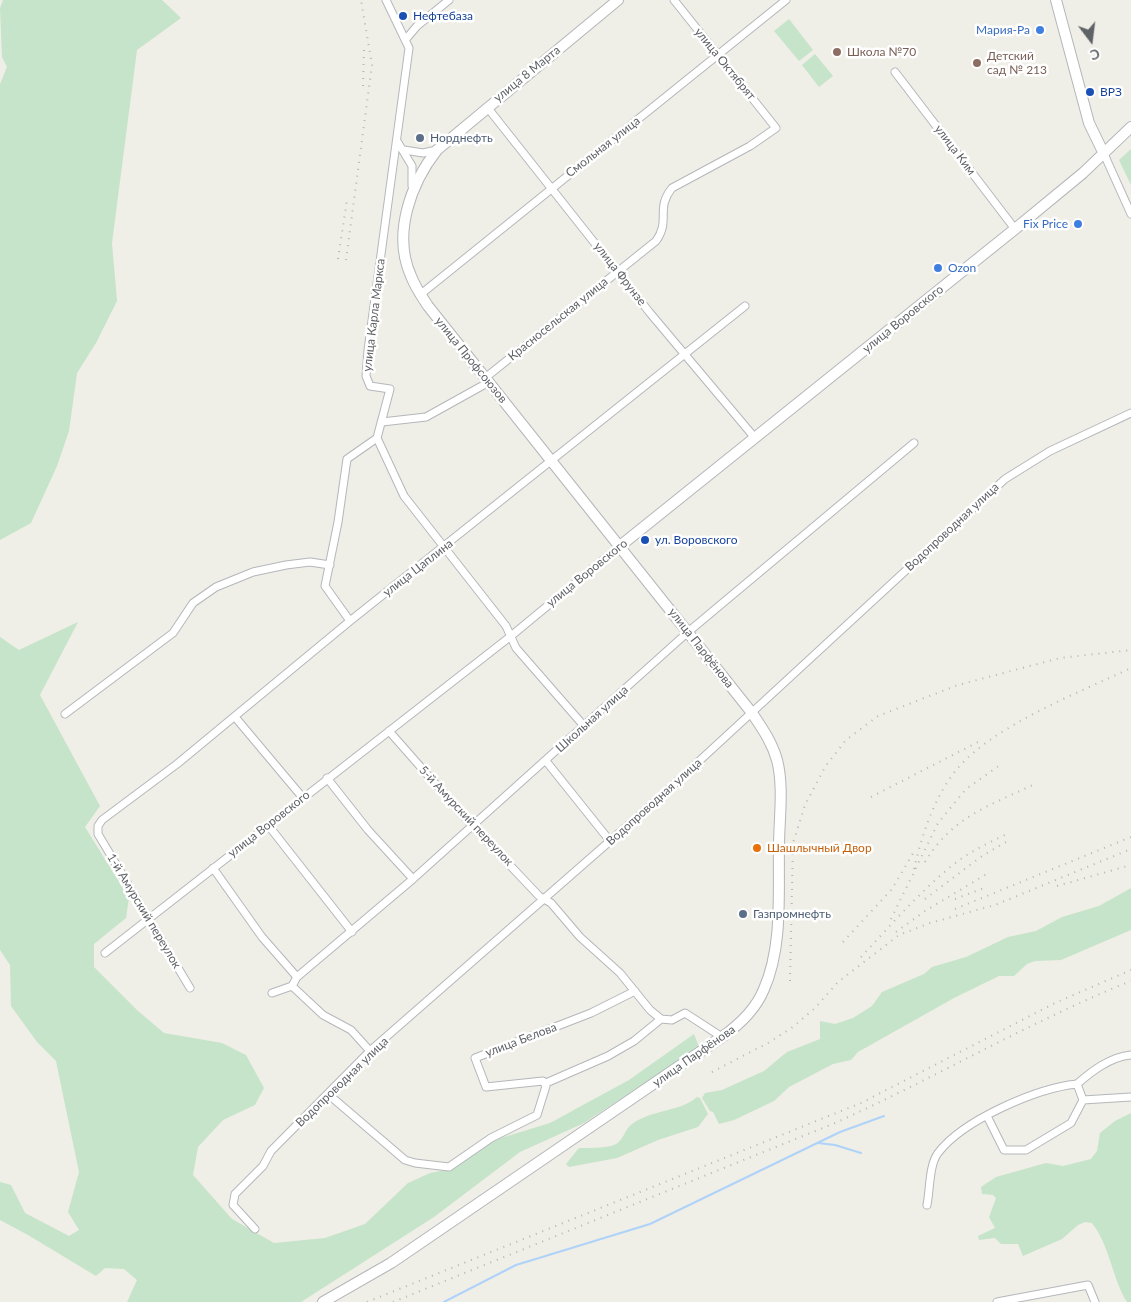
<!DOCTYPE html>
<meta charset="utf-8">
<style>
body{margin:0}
#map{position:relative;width:1131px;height:1302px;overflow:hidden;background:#efeee7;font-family:Lato,sans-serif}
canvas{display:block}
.north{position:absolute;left:1066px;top:15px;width:50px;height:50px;-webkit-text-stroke:4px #fff;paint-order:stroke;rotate:165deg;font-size:14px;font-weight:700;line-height:20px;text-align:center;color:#5f6266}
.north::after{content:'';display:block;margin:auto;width:18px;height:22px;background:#5f6266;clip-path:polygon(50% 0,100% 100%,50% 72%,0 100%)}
</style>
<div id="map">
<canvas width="1131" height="1302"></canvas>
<div class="north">С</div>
</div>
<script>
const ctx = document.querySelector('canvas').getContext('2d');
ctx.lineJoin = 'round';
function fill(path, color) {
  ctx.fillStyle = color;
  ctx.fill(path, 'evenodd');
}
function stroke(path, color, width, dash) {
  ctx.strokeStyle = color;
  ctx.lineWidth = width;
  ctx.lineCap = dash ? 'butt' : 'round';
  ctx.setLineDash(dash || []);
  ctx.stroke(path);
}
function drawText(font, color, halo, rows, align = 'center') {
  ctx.font = font + ' Lato,sans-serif';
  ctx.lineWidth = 5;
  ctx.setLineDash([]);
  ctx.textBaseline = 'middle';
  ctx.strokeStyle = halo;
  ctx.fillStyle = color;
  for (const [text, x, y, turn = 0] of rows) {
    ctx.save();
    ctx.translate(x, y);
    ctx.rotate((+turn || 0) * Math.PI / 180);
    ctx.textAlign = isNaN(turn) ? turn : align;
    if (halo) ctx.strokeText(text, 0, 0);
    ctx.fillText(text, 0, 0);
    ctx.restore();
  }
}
fill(new Path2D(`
 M 3,0 L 162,0 L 181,18 L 137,50 L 112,243 L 117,301 L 96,343 L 77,373 L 69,431 L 57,466 L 31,523 L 0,540 L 0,84 L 7,67 L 2,57 L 0,8 Z
 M 789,19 L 813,50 L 799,61 L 774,31 Z
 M 815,54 L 833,76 L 819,87 L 802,65 Z
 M 1131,149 L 1131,185 L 1119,160 Z
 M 78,622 L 40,695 L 100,806 L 85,827 L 129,898 L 126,918 L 94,944 L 94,967 L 137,1010 L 164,1033 L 222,1043 L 246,1055 L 264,1088 L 255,1105 L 223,1120 L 198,1147 L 193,1175 L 232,1219 L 274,1243 L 325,1238 L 365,1224 L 408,1183 L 430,1173 L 451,1169 L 488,1142 L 550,1123 L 629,1080 L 694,1034 L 699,1047 L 584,1123 L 520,1152 L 434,1217 L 301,1302 L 127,1302 L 137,1280 L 124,1269 L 105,1268 L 96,1276 L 28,1235 L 0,1220 L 0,1182 L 11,1185 L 25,1213 L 69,1236 L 79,1230 L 68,1212 L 79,1172 L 56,1061 L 37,1042 L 11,1006 L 10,965 L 0,950 L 0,637 L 19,650 Z
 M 1131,888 L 1131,930 L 1061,960 L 1035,961 L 1027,964 L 1014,976 L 999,976 L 954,998 L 858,1052 L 851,1060 L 833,1064 L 789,1087 L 774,1101 L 734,1120 L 719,1124 L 713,1112 L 710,1111 L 702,1098 L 705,1093 L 722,1090 L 764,1071 L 787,1052 L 820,1039 L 820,1021 L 835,1024 L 853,1018 L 872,1006 L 882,992 L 924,974 L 932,967 L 966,957 L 1008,937 L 1036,931 L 1062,917 L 1099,906 Z
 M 697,1097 L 700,1098 L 708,1114 L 698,1127 L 658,1140 L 617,1158 L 569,1167 L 566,1164 L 579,1148 C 590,1148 601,1148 611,1146 C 624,1143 623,1131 632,1124 C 651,1110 682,1111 697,1097 Z
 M 1131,1113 L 1131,1302 L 1127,1302 C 1112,1278 1110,1246 1092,1223 L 1085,1222 L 1078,1225 L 1062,1239 L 1023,1256 L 1018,1244 L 1001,1244 L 995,1238 L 979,1240 L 978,1236 L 995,1228 L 989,1217 L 996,1198 L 993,1195 L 982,1194 L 981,1187 L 996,1177 L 1046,1163 L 1063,1166 L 1091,1159 L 1097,1151 L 1100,1133 L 1115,1121 Z`), '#c6e4c9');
stroke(new Path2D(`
 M 818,1143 L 835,1145 L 861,1153
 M 444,1302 L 516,1265 L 650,1224 L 840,1132 L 884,1116`), '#afd3f8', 2);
const street = new Path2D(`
 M 386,0 L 409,48 L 368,350 L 366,376 L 370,386 L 390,389 L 377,438 L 404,496 L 506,626 L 516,648 L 584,726
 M 406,39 L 417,26 L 449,0
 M 895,72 L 1015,229
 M 487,107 L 650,313 L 755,438
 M 397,141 L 412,166 L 412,186
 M 404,150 L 423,153 L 437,150
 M 1104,154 L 1131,214
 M 421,294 L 786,0
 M 485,378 L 656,241 C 671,220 655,209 672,188 L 750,146 L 776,128 L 674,0
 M 382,422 L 426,417 L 489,382
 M 350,621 L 325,586 L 338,522 L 347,459 L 377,438
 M 65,714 L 173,633 L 193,603 L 216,587 L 253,572 L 286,565 L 310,562 L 330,565
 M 235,717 L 303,798
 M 389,731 L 469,822 L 539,896 L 551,903 L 580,937 L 620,973 L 650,1010 L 661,1019 L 672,1020 L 685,1013 L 722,1037
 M 546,761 L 610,841
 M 327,778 L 368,830 L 413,879
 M 268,825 L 352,932
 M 213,868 L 262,937 L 297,977
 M 105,953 L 511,636 L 620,546
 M 292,986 L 323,1015 L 351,1030 L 370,1051
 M 190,988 L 98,834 L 98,826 L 102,820 L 177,764 L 350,621 L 745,306
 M 272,993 L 292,986 L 297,977 L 413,879 L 688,632 L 914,443
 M 546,1083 L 608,1056 L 634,1041 L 661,1019
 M 1077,1084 C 1092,1071 1110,1057 1131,1055
 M 328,1094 L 405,1160 L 415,1163 L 449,1167 L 491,1138 L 537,1115 L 546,1086 L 543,1081 L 486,1087 L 475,1058 L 591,1013 L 635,991
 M 987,1116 L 1004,1150 L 1026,1150 L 1071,1123 L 1083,1100
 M 927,1205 C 930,1190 929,1165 938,1153 C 963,1120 1037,1088 1077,1084 L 1083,1100 L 1131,1097
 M 255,1229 L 233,1205 L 235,1194 L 263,1166 L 271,1151 L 370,1051 L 658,799 L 1005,479 L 1050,451 L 1131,413
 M 997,1302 L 1088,1285 L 1095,1302`);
const secondary = new Path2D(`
 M 1056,0 L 1089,123 L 1104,154
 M 620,546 L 1015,229 L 1083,173 L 1131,127
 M 323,1302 L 391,1263 L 722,1037 C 739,1025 756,1009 764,989 C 783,946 778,893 779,847 C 779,819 784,787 777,760 C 772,742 762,728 752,713 L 428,306 C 422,297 415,287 411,276 C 392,234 411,183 437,150 L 618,0`);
stroke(street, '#b4b7bb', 9);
stroke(secondary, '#b4b6ba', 12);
stroke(street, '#fff', 7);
stroke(secondary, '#fff', 10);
stroke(new Path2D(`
 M 363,86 L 364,49
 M 338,259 L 347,200
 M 346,260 L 372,65 L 361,0
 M 871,797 L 980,741
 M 925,862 C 953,816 989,806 1035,784
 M 914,869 C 922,835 934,797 957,769 C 993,726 1080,692 1131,668
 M 1057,886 L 1131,865
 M 925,899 L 982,856 L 1008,841
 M 955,899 L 984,888
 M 955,909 L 1131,837
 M 891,919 L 938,823 L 966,789 L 1000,765
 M 896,932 L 925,911 L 990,872
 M 843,942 L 892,889 L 915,850
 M 861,957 C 889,927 916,896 948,869 C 965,854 986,844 1007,834
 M 790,981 L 793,843 L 805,805 L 825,767 L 846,740 L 878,716 L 958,685 L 1060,658 L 1131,650
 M 712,1072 L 768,1043 L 793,1027 L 815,1008 L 838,982 L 899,935 L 930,923 L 995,905 L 1131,849
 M 367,1302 L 861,1103 L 1055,1003 L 1131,970
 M 393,1302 L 835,1123 C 935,1078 1029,1022 1131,981`), '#b5b6b6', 2, [1, 6]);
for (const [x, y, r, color] of [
 [403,16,5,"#1a4fb4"],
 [1040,30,5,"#3f7fe0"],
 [837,52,5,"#8d6e63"],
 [977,63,5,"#8d6e63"],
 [1090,92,5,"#1a4fb4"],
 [420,138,5,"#5c6f8a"],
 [1078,224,5,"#3f7fe0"],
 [938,268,5,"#3f7fe0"],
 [645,540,5,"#1a4fb4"],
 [757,848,5,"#e8710a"],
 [743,914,5,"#5c6f8a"]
]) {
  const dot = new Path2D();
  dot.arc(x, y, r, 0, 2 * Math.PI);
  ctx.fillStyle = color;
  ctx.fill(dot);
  stroke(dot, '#fff', 2);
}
drawText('12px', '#164399', '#fff', [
 ["Нефтебаза",413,16],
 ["ВРЗ",1100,92],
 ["ул. Воровского",655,540]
], 'left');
drawText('12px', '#366cbe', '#fff', [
 ["Мария-Ра",1030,30],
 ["Fix Price",1068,224],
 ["Ozon",948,268,"left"]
], 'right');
drawText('12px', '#785e54', '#fff', [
 ["Школа №70",847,52],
 ["Детский",987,56],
 ["сад № 213",987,70]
], 'left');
drawText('12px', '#5f6266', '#fff', [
 ["улица Октябрят",725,64,51],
 ["улица 8 Марта",527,74,-39],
 ["Смольная улица",603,147,-38],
 ["улица Ким",955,150,53],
 ["улица Фрунзе",620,274,52],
 ["улица Карла Маркса",374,315,-83],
 ["Красносельская улица",558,319,-39],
 ["улица Воровского",903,319,-39],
 ["улица Профсоюзов",471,360,51],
 ["Водопроводная улица",952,527,-43],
 ["улица Цаплина",418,568,-38],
 ["улица Воровского",587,573,-39],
 ["улица Парфёнова",701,648,52],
 ["Школьная улица",592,719,-42],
 ["Водопроводная улица",654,802,-42],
 ["5-й Амурский переулок",466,816,47],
 ["улица Воровского",269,824,-38],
 ["1-й Амурский переулок",144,911,59],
 ["улица Белова",521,1040,-21],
 ["улица Парфёнова",694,1056,-35],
 ["Водопроводная улица",342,1082,-44]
]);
drawText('12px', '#4e5e75', '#fff', [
 ["Норднефть",430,138],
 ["Газпромнефть",753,914]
], 'left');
drawText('12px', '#c56008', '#fff', [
 ["Шашлычный Двор",767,848]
], 'left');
</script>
